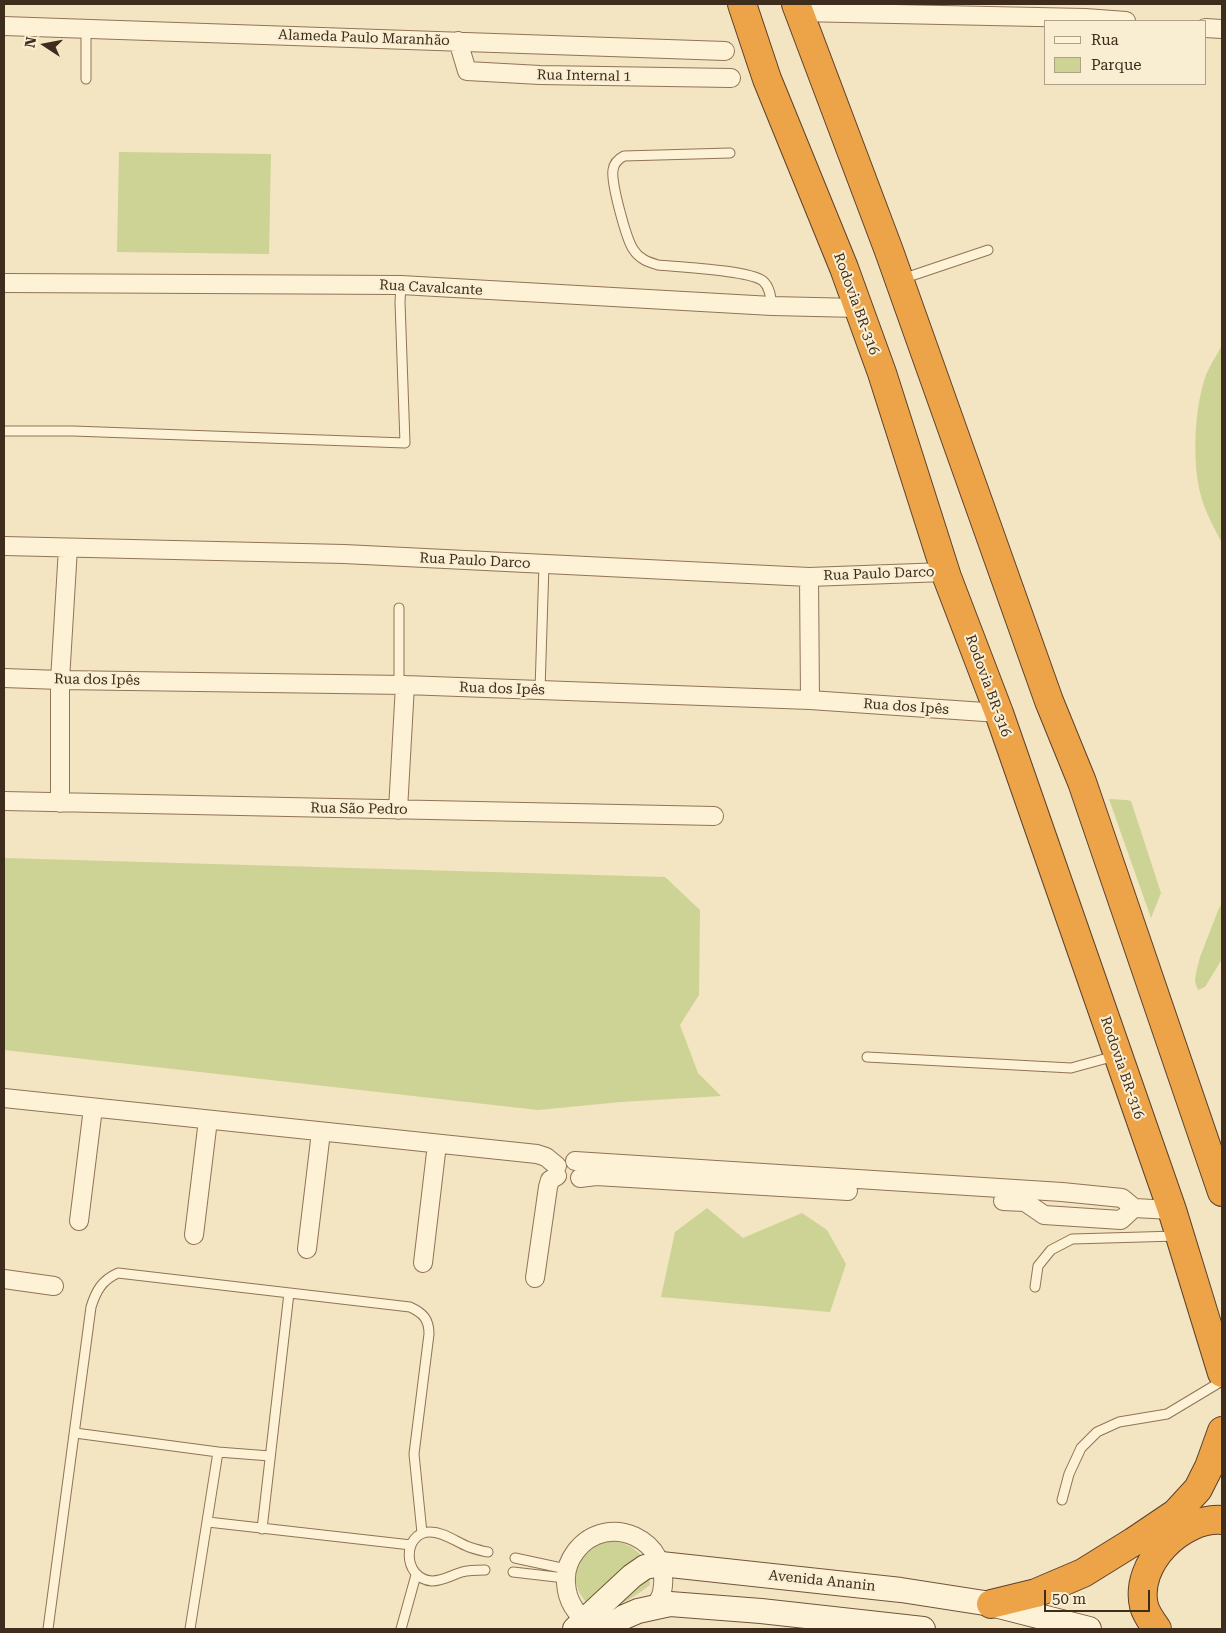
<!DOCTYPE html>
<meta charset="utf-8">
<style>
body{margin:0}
#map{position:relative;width:1226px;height:1633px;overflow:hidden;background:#f3e4c2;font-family:"Roboto Serif",serif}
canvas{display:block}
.frame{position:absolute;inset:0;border:5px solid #3e2c1c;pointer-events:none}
.legend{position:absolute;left:1044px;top:20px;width:162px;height:65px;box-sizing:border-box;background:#faeed2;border:1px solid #afa089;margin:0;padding:6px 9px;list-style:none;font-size:15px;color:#3e2c1c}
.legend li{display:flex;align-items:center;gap:10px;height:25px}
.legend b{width:25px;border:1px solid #afa089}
.north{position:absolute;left:20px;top:20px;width:50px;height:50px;-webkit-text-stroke:4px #faeed2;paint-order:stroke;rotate:281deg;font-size:14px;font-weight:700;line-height:20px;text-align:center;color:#3e2c1c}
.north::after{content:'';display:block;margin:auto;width:18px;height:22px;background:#3e2c1c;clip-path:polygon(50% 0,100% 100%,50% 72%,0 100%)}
.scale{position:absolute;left:1044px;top:1590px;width:106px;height:22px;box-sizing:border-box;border:2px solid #3e2c1c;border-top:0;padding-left:6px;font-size:15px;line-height:18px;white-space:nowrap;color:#3e2c1c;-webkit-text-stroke:4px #faeed2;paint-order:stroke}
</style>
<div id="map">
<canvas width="1226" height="1633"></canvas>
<div class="frame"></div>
<ul class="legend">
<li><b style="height:6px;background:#fdf1d6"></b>Rua</li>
<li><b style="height:14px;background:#ccd394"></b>Parque</li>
</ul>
<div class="north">N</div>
<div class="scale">50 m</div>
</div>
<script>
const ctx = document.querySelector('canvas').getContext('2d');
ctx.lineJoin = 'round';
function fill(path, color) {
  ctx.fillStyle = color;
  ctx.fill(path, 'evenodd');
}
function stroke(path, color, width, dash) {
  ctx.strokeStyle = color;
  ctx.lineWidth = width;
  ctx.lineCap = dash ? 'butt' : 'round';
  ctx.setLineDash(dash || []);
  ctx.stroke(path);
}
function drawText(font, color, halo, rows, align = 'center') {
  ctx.font = font + ' "Roboto Serif",serif';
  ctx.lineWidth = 4;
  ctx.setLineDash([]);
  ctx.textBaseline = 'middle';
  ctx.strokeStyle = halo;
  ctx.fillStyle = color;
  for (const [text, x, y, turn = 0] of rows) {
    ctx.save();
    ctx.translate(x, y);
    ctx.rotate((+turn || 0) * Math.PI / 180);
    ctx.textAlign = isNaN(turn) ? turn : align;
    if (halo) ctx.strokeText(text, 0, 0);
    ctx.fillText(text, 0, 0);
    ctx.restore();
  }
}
fill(new Path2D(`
 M 119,152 L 271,154 L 269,254 L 117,252 Z
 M 1222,345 L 1222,543 C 1212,524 1201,504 1198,482 C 1193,451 1195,406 1206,375 C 1210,365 1217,355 1222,345 Z
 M 1109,799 L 1126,800 L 1131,801 L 1161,893 L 1151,918 Z
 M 4,858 L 665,877 L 700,910 L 699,995 L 680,1025 L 698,1073 L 721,1096 L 621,1102 L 538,1110 L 4,1050 Z
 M 1222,904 L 1222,959 L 1205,987 L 1198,990 L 1195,982 L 1196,973 L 1200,957 L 1219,908 Z
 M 707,1208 L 743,1238 L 802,1213 L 827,1230 L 846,1264 L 830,1312 L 661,1297 L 675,1232 Z
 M 614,1541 C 626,1543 633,1547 642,1556 L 588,1604 C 573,1589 569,1564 588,1549 C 595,1544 605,1542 614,1541 Z
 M 649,1577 L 650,1585 C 636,1595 623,1606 606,1607 Z`), '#ccd394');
const lane = new Path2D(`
 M 86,28 L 86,79
 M 730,153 L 624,156 C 618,159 614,163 613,170 C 611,183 626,238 633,249 C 639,259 648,262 658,265 C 679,267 749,270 763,281 C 770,287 771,298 772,306
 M 902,279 L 988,250
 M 4,431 L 73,431 L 405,443 L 400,302 L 401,285
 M 399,685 L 399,608
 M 540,690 L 544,564
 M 867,1057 L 1071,1068 L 1115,1056
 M 1035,1287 L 1038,1266 L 1051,1250 L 1072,1239 L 1177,1236
 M 75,1433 L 218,1452 L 270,1456
 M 1062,1500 L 1069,1474 L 1081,1448 L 1097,1432 L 1119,1422 L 1167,1414 L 1222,1381
 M 208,1522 L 411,1545
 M 262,1529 L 289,1293
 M 515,1558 L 566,1569
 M 485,1570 C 477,1570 469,1570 462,1572 C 452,1575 443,1581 432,1581 C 402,1579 402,1532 430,1532 C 444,1532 456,1542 469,1547 C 475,1549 481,1551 488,1552
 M 513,1572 L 565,1578
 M 48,1629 L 91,1307 C 96,1291 102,1280 118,1273 L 410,1307 C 423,1313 429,1319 429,1334 L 414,1454 L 422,1533
 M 190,1629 L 218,1452
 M 401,1629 L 416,1575`);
const street = new Path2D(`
 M 799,12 L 1085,18 L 1126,21
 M 4,26 L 725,51
 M 1205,28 L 1222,29
 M 458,41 L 467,71 L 540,75 L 731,78
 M 4,283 L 401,285 L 772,306 L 858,308
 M 4,546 L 344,554 L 809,577 L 945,572
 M 809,577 L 810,700
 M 4,678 L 60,680 L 405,685 L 810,700 L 999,713
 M 4,801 L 714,816
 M 60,803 L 60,680 L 68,548
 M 398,810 L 405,685
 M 4,1098 L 537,1154 L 546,1157 L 557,1166
 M 575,1161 L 1062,1192 L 1122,1198 L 1134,1208 L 1172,1210
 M 580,1178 L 596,1176 L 848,1191
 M 1003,1201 L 1025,1202 L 1044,1215 L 1121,1220 L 1134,1208
 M 79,1221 L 93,1108
 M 194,1235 L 208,1120
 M 307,1249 L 321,1132
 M 423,1263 L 437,1144
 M 535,1278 L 548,1187 L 550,1180 L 557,1176
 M 4,1279 L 54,1286
 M 593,1626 C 577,1616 567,1602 566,1583 C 565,1571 569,1560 576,1551 C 608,1510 673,1540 662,1592 C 661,1597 658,1601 656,1606`);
const secondary = new Path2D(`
 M 575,1629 L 632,1576 L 645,1567 L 661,1564 L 901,1590 L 991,1604 L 1089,1629
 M 607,1629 L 624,1617 L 638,1611 L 670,1604 L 761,1611 L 923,1629`);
const highway = new Path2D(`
 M 742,4 L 767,79 L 844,268 L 882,373 L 947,577 L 999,713 L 1172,1210 L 1222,1373
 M 796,4 L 889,251 L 1049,701 L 1082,782 L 1222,1192
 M 991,1604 L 1036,1593 L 1083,1573 L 1133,1542 L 1176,1513 L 1198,1489 L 1209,1467 L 1222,1431
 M 1157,1629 C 1152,1622 1146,1614 1144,1606 C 1134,1564 1181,1517 1222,1520`);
stroke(lane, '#907456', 11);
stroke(street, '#907456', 20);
stroke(secondary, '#725539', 26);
stroke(highway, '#5d422b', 30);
stroke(lane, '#fdf1d6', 9);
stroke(street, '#fdf1d6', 18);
stroke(secondary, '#fdf1d6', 24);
stroke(highway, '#eda348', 28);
drawText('14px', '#3e2c1c', '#faeed2', [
 ["Alameda Paulo Maranhão",364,38,2],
 ["Rua Internal 1",584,76,1],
 ["Rua Cavalcante",431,288,3],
 ["Rodovia BR-316",856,304,70],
 ["Rua Paulo Darco",475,561,3],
 ["Rua Paulo Darco",879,574,-2],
 ["Rua dos Ipês",97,680,1],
 ["Rodovia BR-316",988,686,70],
 ["Rua dos Ipês",502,689,2],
 ["Rua dos Ipês",906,707,4],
 ["Rua São Pedro",359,809,1],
 ["Rodovia BR-316",1122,1068,71],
 ["Avenida Ananin",822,1581,6]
]);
</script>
